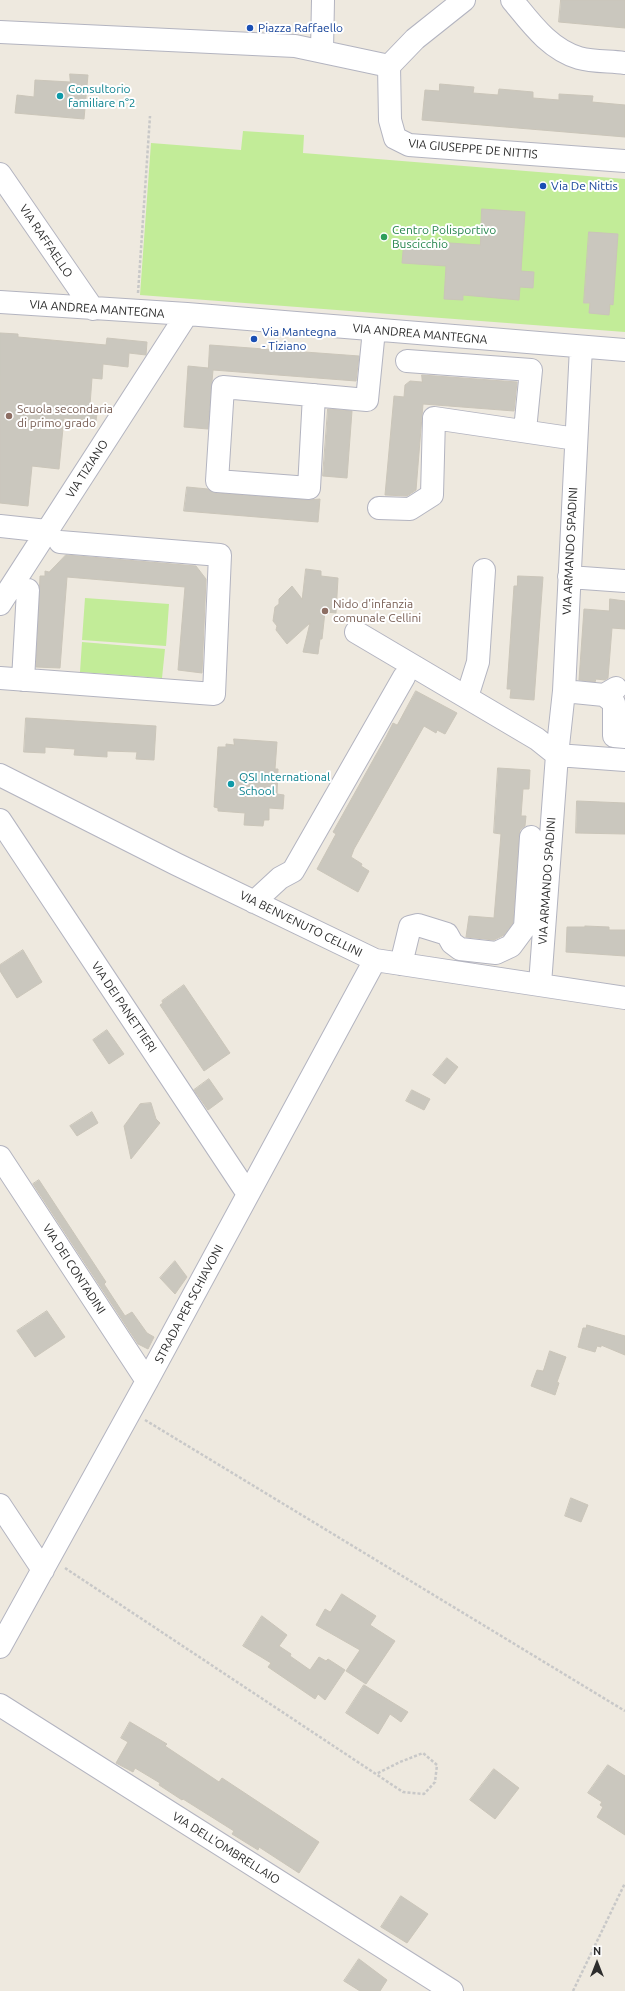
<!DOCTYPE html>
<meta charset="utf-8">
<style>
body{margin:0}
#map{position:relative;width:625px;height:1991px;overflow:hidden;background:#eee9df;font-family:Ubuntu,sans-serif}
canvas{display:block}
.north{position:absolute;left:577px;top:1943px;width:40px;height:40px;-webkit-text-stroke:3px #fff;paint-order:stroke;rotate:0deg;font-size:11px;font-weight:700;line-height:16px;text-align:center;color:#2d2d2d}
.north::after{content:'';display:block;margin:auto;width:14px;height:18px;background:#2d2d2d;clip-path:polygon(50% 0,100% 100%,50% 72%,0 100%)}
</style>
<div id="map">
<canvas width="625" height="1991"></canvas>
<div class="north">N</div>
</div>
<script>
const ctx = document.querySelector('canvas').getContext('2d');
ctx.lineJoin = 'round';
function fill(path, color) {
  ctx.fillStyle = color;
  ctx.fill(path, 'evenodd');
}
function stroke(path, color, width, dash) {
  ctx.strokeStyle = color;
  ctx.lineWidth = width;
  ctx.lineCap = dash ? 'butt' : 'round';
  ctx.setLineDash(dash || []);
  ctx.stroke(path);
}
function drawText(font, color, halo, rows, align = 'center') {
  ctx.font = font + ' Ubuntu,sans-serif';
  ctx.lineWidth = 4;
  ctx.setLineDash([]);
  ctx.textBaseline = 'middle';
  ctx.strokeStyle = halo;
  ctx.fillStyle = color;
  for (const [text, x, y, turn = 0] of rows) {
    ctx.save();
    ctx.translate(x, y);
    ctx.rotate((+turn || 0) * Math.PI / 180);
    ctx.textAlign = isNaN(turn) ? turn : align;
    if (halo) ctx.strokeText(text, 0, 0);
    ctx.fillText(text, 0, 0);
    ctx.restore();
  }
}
fill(new Path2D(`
 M 243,131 L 304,135 L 303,153 L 625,179 L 625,332 L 140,295 L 151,143 L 241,150 Z
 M 85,598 L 169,604 L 166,646 L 82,640 Z
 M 82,642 L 165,649 L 162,678 L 80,672 Z`), '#c2ec98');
const building = new Path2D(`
 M 561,0 L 625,0 L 625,28 L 559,22 Z
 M 70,74 L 88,75 L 84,119 L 15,113 L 17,95 L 34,97 L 35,80 L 70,82 Z
 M 440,84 L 474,87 L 473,93 L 498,95 L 499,89 L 533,92 L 533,98 L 559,100 L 559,94 L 593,96 L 592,102 L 625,105 L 625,137 L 422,120 L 425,90 L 439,91 Z
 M 482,209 L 525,212 L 521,271 L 534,272 L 533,288 L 520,287 L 519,300 L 463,295 L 463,300 L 444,299 L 446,266 L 402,263 L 404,240 L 480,245 Z
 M 589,232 L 618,234 L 613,305 L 610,304 L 609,315 L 589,313 L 590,303 L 584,303 Z
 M 0,333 L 18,334 L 18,337 L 106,345 L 107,338 L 147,342 L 146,355 L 129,353 L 128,367 L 103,364 L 102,379 L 92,378 L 90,405 L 98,406 L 96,421 L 64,418 L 59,469 L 32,466 L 28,506 L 0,503 Z
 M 210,345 L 359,356 L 356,381 L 213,370 L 208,429 L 184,427 L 188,366 L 208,368 Z
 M 422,375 L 517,382 L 514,411 L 423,404 L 416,490 L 407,496 L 385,495 L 394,396 L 404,397 L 405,385 L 410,381 L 422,382 Z
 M 328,409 L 352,411 L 347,478 L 323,476 Z
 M 187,487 L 208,489 L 216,493 L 308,500 L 320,499 L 318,522 L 184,511 Z
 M 66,555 L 196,566 L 206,579 L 202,673 L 178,670 L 185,587 L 67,577 L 60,668 L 36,667 L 40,576 L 45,576 L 45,571 L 49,572 Z
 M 306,569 L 321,571 L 321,576 L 338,578 L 336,613 L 325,612 L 322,639 L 320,639 L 318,654 L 303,652 L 310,623 L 287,644 L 276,630 L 277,626 L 273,621 L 275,607 L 279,604 L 279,599 L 292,586 L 302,599 Z
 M 518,576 L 543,577 L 534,700 L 510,698 L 511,689 L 507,689 L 514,586 L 517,586 Z
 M 610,599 L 625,601 L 625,629 L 612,628 L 608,678 L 605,680 L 596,679 L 595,682 L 579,680 L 584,609 L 609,611 Z
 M 416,691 L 457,713 L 445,734 L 437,730 L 436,733 L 424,726 L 354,849 L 351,857 L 362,864 L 361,866 L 369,871 L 358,892 L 317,869 L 336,834 L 333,832 L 386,737 L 393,723 L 397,725 Z
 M 26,718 L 156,726 L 154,760 L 136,759 L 137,752 L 107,751 L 107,757 L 74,755 L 75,749 L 45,747 L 45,753 L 24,752 Z
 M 234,739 L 277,742 L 275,769 L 278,769 L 277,794 L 284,795 L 283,809 L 269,808 L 269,820 L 264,820 L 263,826 L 244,825 L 245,813 L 218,811 L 218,808 L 214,807 L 218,747 L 226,747 L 226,744 L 234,745 Z
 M 498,768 L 530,770 L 529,789 L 523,789 L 521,816 L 526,816 L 525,826 L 520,830 L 519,836 L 513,923 L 504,935 L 494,940 L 466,937 L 469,916 L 494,918 L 501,834 L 494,833 Z
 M 577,801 L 625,803 L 625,834 L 576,833 Z
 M 585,926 L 609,927 L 609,930 L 625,930 L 625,956 L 566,952 L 567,927 L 585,927 Z
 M 23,950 L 42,982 L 17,998 L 0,971 L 0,965 Z
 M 184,985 L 230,1053 L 204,1071 L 160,1005 L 163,1003 L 162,1001 Z
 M 107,1030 L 124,1054 L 109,1064 L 93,1040 Z
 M 447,1058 L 458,1067 L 445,1084 L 433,1075 Z
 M 209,1079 L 223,1099 L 208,1110 L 194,1090 Z
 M 412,1090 L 430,1099 L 424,1110 L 406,1101 Z
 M 151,1103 L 156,1119 L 160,1123 L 131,1159 L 124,1126 L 140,1104 Z
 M 92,1112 L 98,1123 L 77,1136 L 70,1126 Z
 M 39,1180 L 106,1282 L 104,1284 L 125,1316 L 132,1312 L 147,1333 L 154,1337 L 148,1349 L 138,1344 L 33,1184 Z
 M 175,1261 L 187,1277 L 175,1294 L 160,1278 Z
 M 47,1311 L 65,1337 L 35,1357 L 17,1331 Z
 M 587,1325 L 625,1336 L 625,1355 L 601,1345 L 601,1347 L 597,1346 L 595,1352 L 578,1347 L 583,1328 L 586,1328 Z
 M 550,1351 L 566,1357 L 557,1382 L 559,1383 L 555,1395 L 531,1386 L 537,1370 L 543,1371 Z
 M 571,1498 L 588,1505 L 581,1522 L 565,1516 Z
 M 342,1594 L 376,1616 L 370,1625 L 395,1641 L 366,1684 L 346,1671 L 360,1650 L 316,1625 L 325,1609 L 330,1612 Z
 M 262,1616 L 287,1635 L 279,1646 L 291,1654 L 290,1656 L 310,1670 L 319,1657 L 326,1661 L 328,1659 L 345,1670 L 325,1700 L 318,1694 L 315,1699 L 268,1667 L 271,1663 L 243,1646 Z
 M 364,1685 L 408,1712 L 401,1722 L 390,1714 L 378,1734 L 346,1713 Z
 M 130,1722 L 167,1744 L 165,1746 L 219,1782 L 222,1778 L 319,1842 L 299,1873 L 259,1847 L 258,1850 L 232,1834 L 234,1831 L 183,1799 L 182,1800 L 159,1785 L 160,1783 L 135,1768 L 133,1772 L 116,1763 L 128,1742 L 121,1738 Z
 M 608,1765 L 625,1776 L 625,1835 L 597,1817 L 603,1807 L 600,1805 L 602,1802 L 588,1793 Z
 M 494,1769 L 519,1788 L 495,1819 L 470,1800 Z
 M 401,1896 L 428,1914 L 407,1943 L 381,1927 Z
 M 359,1959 L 387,1980 L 380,1991 L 360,1991 L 344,1981 Z`);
fill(building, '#cac7be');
stroke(building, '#cac5b9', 1);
const minor = new Path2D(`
 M 512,0 C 531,23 549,49 579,58 C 593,62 610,61 625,63
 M 0,32 L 295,46 L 389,66
 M 322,51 L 323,0
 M 389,66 L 390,120 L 395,138 L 409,145 L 625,161
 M 389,66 L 415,39 L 464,0
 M 0,174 L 93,309
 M 0,302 L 187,314 L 625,350
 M 407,361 L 531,370 L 525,430
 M 314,395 L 309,488 L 217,481 L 223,387 L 367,400 L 374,330
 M 379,508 L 410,509 L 432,495 L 434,418 L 576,439
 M 0,526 L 47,531
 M 569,577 L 625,581
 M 0,604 L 187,314
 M 356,632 L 537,739 L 557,755 L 625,760
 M 0,678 L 214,694 L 220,555 L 60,542
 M 23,680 L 28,590
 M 564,691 L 604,695 L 616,688
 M 604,695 L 614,703 L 614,736 L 625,737
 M 467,697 L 478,662 L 484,570
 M 0,775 L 176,864 L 375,960 L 625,998
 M 0,820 L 248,1194
 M 254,902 L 280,878 L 293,871 L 404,677
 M 401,964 L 410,927 L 418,925 L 447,934 L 452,943 L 460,949 L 496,953 L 511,946 L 525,927 L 531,837
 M 540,984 L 557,755 L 564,691 L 581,347
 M 0,1157 L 147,1381
 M 0,1505 L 43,1570
 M 0,1647 L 147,1381 L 375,960
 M 0,1705 L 452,1991`);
stroke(minor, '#b3b4c0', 24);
stroke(new Path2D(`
 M 138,293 L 150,116
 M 145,1420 L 625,1711
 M 65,1568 L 403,1792 L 424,1794 L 435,1782 L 437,1765 L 423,1753 L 400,1762 L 376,1774
 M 573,1991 L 625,1883`), '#c8c8c8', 2.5, [3, 2]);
stroke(minor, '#fff', 22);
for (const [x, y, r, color] of [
 [250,28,4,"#1a4fb4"],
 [60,96,4,"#0f9aa8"],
 [543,186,4,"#1a4fb4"],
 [384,237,4,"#2e9e5b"],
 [254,339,4,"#1a4fb4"],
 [9,416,4,"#8d6e63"],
 [325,611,4,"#8d6e63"],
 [231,784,4,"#0f9aa8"]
]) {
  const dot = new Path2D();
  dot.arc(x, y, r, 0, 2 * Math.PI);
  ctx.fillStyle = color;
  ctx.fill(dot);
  stroke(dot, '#fff', 1.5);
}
drawText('12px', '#164399', '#fff', [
 ["Piazza Raffaello",258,28],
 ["Via De Nittis",551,186],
 ["Via Mantegna",262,332],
 ["- Tiziano",262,346]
], 'left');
drawText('12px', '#0d838f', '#fff', [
 ["Consultorio",68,89],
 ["familiare n°2",68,103],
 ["QSI International",239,777],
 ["School",239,791]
], 'left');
drawText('12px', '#2d2d2d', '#fff', [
 ["VIA GIUSEPPE DE NITTIS",473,149,5],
 ["VIA RAFFAELLO",46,241,56],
 ["VIA ANDREA MANTEGNA",97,309,4],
 ["VIA ANDREA MANTEGNA",420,334,5],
 ["VIA TIZIANO",87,469,-57],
 ["VIA ARMANDO SPADINI",570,551,-87],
 ["VIA ARMANDO SPADINI",547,881,-86],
 ["VIA BENVENUTO CELLINI",301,924,26],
 ["VIA DEI PANETTIERI",124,1007,56],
 ["VIA DEI CONTADINI",74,1269,57],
 ["STRADA PER SCHIAVONI",189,1304,-62],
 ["VIA DELL'OMBRELLAIO",226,1848,32]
]);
drawText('12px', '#27864d', '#fff', [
 ["Centro Polisportivo",392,230],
 ["Buscicchio",392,244]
], 'left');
drawText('12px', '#785e54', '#fff', [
 ["Scuola secondaria",17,409],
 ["di primo grado",17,423],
 ["Nido d'infanzia",333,604],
 ["comunale Cellini",333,618]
], 'left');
</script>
